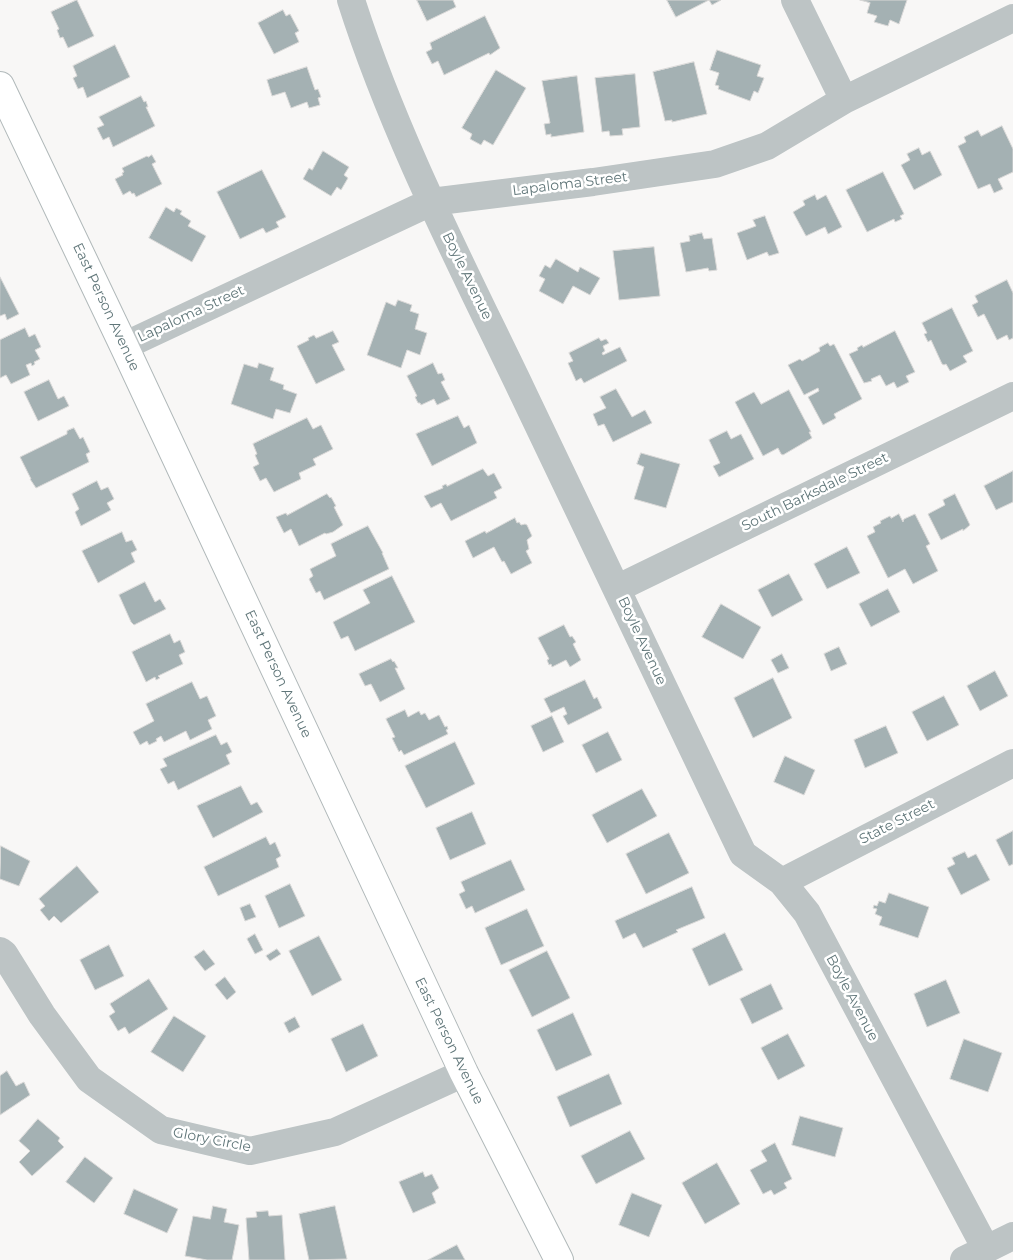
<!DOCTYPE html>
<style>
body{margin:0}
canvas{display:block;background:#f8f7f6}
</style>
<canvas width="1013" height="1260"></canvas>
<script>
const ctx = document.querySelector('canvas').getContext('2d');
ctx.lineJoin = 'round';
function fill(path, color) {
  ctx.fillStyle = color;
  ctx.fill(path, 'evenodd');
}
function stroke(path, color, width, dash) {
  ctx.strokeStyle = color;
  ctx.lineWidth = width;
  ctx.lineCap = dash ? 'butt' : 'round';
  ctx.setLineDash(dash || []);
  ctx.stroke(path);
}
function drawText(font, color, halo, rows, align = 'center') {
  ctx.font = font + ' Montserrat,sans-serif';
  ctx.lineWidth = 5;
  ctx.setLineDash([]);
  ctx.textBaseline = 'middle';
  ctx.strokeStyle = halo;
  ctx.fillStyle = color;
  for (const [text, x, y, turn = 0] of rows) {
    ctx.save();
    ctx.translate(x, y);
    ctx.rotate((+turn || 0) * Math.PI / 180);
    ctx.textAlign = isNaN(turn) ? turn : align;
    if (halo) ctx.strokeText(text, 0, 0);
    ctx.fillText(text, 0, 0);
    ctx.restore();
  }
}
const building = new Path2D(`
 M 77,0 L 94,36 L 68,48 L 63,37 L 60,38 L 57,30 L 59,29 L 51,12 Z
 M 417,0 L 453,0 L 456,7 L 427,21 Z
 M 667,0 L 721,0 L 712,5 L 709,0 L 676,17 Z
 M 860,0 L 907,0 L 899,24 L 890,20 L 888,26 L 874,22 L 877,16 L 867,13 L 870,3 Z
 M 283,10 L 286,16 L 290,14 L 299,31 L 295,33 L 299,42 L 274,54 L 258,23 Z
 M 485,16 L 500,48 L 490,55 L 489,53 L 444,75 L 438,61 L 432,64 L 426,52 L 432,49 L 430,43 Z
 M 115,45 L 130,77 L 87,98 L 83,87 L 78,89 L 73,78 L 77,76 L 73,66 Z
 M 717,50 L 761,65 L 757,76 L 764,78 L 758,93 L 754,91 L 750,101 L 718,89 L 719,86 L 715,85 L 719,73 L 710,70 Z
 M 694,62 L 707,114 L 672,122 L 672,120 L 665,121 L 653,72 Z
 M 307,67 L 315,90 L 318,89 L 321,97 L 318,98 L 320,105 L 309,108 L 307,102 L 291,108 L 285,92 L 272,96 L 267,80 Z
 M 496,70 L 526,88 L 493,145 L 484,140 L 481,145 L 470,139 L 472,134 L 462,128 Z
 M 635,74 L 640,127 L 622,129 L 623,135 L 610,136 L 609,131 L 602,132 L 595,78 Z
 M 577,76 L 584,132 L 551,137 L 551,134 L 546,135 L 544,124 L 550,123 L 542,81 Z
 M 141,96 L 144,102 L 146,101 L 148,107 L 146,107 L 155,126 L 113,147 L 109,137 L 103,140 L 97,128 L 104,125 L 99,117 Z
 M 1002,126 L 1013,149 L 1013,172 L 998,179 L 1003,189 L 994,193 L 990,184 L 978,189 L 958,146 L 966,142 L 964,137 L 978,130 L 981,136 Z
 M 919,148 L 922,155 L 930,151 L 942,175 L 914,190 L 901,165 L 910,160 L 907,154 Z
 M 323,151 L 349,167 L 344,175 L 348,178 L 341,190 L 337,187 L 331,196 L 303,179 L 309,168 L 312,170 Z
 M 152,155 L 156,162 L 152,164 L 162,184 L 136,197 L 134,193 L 132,194 L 130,191 L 123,195 L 115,179 L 123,175 L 122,173 L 124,172 L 122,168 L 147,156 L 148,157 Z
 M 262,170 L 286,217 L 276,222 L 279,227 L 266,233 L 263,228 L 240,239 L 217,192 Z
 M 883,172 L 904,214 L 900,216 L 902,219 L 895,222 L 894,219 L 867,232 L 846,190 Z
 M 815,195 L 817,200 L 826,195 L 842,227 L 828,234 L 825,227 L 806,236 L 793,212 L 805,205 L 803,201 Z
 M 166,207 L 174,212 L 176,208 L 182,211 L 180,214 L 191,221 L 188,226 L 206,236 L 192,262 L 149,238 Z
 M 765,216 L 779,253 L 769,256 L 767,252 L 747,260 L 737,233 L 756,226 L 753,220 Z
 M 702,233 L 704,239 L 712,238 L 717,270 L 709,271 L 708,268 L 686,272 L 680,243 L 690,241 L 689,236 Z
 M 654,247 L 660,296 L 619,300 L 613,251 Z
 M 556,259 L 578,272 L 580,267 L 600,278 L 590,295 L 573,286 L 563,304 L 539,291 L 545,279 L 539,276 L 545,265 L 550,268 Z
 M 0,277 L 19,314 L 7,320 L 5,314 L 0,316 Z
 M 1007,280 L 1013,293 L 1013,338 L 1009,340 L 1007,335 L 997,340 L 984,314 L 978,317 L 972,305 L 978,302 L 975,296 Z
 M 398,300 L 412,305 L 410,311 L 419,314 L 415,329 L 427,333 L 420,355 L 407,350 L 401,368 L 367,355 L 386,302 L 395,306 Z
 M 952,308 L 973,351 L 963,356 L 967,362 L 950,371 L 946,364 L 944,365 L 942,364 L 931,340 L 928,342 L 924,334 L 927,333 L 922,323 Z
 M 25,328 L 29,337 L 35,334 L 41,347 L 35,350 L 40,359 L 34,362 L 35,364 L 32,366 L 31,363 L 26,365 L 30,375 L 11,384 L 6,375 L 0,378 L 0,340 Z
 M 333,331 L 339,342 L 332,345 L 345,370 L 316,384 L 297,346 L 309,340 L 308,338 L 314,335 L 316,338 Z
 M 895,331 L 915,372 L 906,376 L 909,382 L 897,388 L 894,382 L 886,386 L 880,375 L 871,379 L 872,381 L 864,383 L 849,354 L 858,350 L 857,348 L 862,345 L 863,347 Z
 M 599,338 L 601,341 L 606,339 L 609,343 L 603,346 L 605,351 L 602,353 L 603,355 L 620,347 L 627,361 L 584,383 L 581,378 L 576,381 L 568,363 L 573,361 L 569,353 Z
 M 828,343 L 830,346 L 834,344 L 862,399 L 834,414 L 836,418 L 823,425 L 808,397 L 819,391 L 818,388 L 804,395 L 788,365 L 800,359 L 802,361 L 820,351 L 819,348 Z
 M 259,363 L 274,368 L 270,380 L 284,385 L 283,389 L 297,394 L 290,413 L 276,409 L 273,419 L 231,404 L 244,364 L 257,368 Z
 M 433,363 L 438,374 L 442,373 L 445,380 L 441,382 L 450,399 L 437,405 L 434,399 L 421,405 L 420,403 L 418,403 L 415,397 L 417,396 L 407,376 Z
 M 49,380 L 58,399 L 64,396 L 69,406 L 38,421 L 24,392 Z
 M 616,389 L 632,417 L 645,410 L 652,423 L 613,442 L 604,424 L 598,426 L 593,414 L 606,408 L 600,397 Z
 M 789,390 L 811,432 L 809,432 L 812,438 L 783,455 L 781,454 L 778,448 L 763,456 L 735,402 L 754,392 L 761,404 Z
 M 458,416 L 464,428 L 469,425 L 477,443 L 432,466 L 416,434 Z
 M 307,418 L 313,429 L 321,425 L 333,449 L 313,459 L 316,465 L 299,473 L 301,479 L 274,492 L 266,478 L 260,481 L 253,467 L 259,464 L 255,455 L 257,454 L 253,444 Z
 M 74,428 L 80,439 L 83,437 L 90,452 L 86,454 L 89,462 L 36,488 L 30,479 L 31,479 L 20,457 L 67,434 L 67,431 Z
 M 727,431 L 731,439 L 741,434 L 754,459 L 719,477 L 713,466 L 720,463 L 709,440 Z
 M 641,453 L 680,464 L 666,508 L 634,499 L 644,467 L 637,464 Z
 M 483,469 L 488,476 L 494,473 L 502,488 L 494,492 L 497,498 L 451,521 L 441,503 L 431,508 L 424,496 L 443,488 L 442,486 L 446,484 L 447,486 Z
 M 1013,471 L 1013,502 L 996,510 L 984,486 Z
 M 97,481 L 101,490 L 108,487 L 114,499 L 107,503 L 111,510 L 81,526 L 75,512 L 79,509 L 72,494 Z
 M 327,494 L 330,498 L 331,497 L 336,506 L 334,507 L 343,525 L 333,532 L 326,534 L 325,533 L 299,546 L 291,529 L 284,533 L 276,517 L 286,513 L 287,515 Z
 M 955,494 L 970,525 L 963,531 L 963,529 L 941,540 L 928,514 L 945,505 L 943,500 Z
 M 899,514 L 903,522 L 904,519 L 915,514 L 930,544 L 926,546 L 938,571 L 913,584 L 905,569 L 888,578 L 867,536 L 875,532 L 873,527 L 881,523 L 880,521 L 890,516 L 891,518 Z
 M 515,518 L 517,523 L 519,522 L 521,525 L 525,524 L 527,525 L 532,536 L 527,540 L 529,549 L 526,551 L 532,563 L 511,574 L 504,561 L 502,562 L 494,547 L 473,558 L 465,541 L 485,531 L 486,533 Z
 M 368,526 L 383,553 L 382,553 L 389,569 L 324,600 L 320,591 L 316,593 L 309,579 L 313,576 L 310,569 L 336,556 L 331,544 Z
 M 122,532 L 126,542 L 132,540 L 137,550 L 131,553 L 135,562 L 98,583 L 82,551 Z
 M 847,547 L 860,573 L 827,589 L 814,564 Z
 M 789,574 L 803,600 L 772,617 L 758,590 Z
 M 392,576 L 415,622 L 355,651 L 348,636 L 341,639 L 333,622 L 370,603 L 363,590 Z
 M 145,582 L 155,602 L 160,599 L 166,609 L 134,625 L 131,622 L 119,595 Z
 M 888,589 L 900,612 L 871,627 L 859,604 Z
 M 721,604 L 761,627 L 743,659 L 702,637 Z
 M 564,625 L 570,637 L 572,636 L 576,642 L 573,644 L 581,660 L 570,667 L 566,660 L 552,667 L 551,664 L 549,665 L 547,660 L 549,659 L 538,638 Z
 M 170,634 L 174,643 L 180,640 L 185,652 L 179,655 L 183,664 L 158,676 L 160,678 L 156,680 L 155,677 L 146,682 L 132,652 Z
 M 839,647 L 847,664 L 831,671 L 824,654 Z
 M 782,654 L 789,668 L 778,673 L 771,660 Z
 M 391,659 L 393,662 L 394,661 L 398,668 L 395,668 L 405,689 L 380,702 L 371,684 L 365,686 L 359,674 Z
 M 995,671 L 1008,696 L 980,711 L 967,686 Z
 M 773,678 L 792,718 L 753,738 L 734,698 Z
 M 585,680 L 594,699 L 597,697 L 602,708 L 568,725 L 563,716 L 567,714 L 564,707 L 551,713 L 544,699 Z
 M 192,682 L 200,699 L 207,696 L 216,716 L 208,720 L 212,729 L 190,740 L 186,731 L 164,742 L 161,736 L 156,739 L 157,741 L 149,745 L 147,741 L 140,745 L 133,732 L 154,721 L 146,704 Z
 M 944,696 L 959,725 L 927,741 L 912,712 Z
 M 405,710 L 408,717 L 419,711 L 421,715 L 425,713 L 429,720 L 439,715 L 445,727 L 447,726 L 448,729 L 446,730 L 448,734 L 404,755 L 401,750 L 399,752 L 392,738 L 395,737 L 386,719 Z
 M 552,716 L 564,742 L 543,752 L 531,726 Z
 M 886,726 L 898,753 L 865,768 L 854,740 Z
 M 608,732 L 622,760 L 596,773 L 582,745 Z
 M 216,735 L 221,745 L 227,742 L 232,752 L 226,755 L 230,764 L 178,790 L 174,781 L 168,784 L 160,769 L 167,766 L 163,759 Z
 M 455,742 L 475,784 L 426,808 L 405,766 Z
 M 785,756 L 815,770 L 804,795 L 774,782 Z
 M 241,786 L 251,805 L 257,802 L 263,812 L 213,838 L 197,806 Z
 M 642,789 L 657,816 L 607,843 L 592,815 Z
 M 472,812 L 486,844 L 450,860 L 436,828 Z
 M 1013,831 L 1013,864 L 1009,866 L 996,840 Z
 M 669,833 L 689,873 L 646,894 L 626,854 Z
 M 266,837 L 270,845 L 275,842 L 281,856 L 276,859 L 279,867 L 218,896 L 204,867 Z
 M 1,846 L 30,861 L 19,886 L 0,879 Z
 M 965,852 L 968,858 L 976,854 L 990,880 L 961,895 L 947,868 L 955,864 L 952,858 Z
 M 511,860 L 525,890 L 475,913 L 472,906 L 466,909 L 459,894 L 465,891 L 461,882 Z
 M 77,866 L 99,892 L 61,923 L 54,916 L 49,921 L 40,910 L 45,906 L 39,899 Z
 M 290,884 L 305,916 L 279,928 L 265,896 Z
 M 692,887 L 705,918 L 676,930 L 678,932 L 643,948 L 635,933 L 623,939 L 615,921 Z
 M 889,893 L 929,907 L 918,938 L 879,925 L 882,917 L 875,914 L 877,909 L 873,908 L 874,905 L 877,906 L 879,901 L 885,903 Z
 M 250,904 L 256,917 L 245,921 L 240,908 Z
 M 527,909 L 544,946 L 501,965 L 485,928 Z
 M 725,933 L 743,970 L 709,986 L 692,949 Z
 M 255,934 L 263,950 L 255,954 L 247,939 Z
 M 319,936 L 342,980 L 312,996 L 289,951 Z
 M 109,945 L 124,976 L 95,990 L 80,960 Z
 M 277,949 L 281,954 L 270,961 L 266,956 Z
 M 204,950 L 215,964 L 205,971 L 194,957 Z
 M 547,951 L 570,998 L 532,1017 L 509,970 Z
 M 225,977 L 236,992 L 227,1000 L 215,985 Z
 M 149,979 L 168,1009 L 129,1034 L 125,1027 L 118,1031 L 109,1016 L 115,1012 L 110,1004 Z
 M 946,980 L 960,1013 L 927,1027 L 914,994 Z
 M 771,984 L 783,1009 L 752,1024 L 740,999 Z
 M 573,1013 L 592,1055 L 556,1071 L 537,1030 Z
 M 174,1016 L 206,1036 L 183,1072 L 151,1052 Z
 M 295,1017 L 300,1027 L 289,1033 L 284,1023 Z
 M 363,1024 L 378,1056 L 346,1072 L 331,1039 Z
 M 788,1034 L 805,1066 L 778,1080 L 761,1048 Z
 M 964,1039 L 1002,1053 L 988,1092 L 950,1079 Z
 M 7,1071 L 16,1086 L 24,1082 L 30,1095 L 0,1115 L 0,1076 Z
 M 609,1074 L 622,1104 L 570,1127 L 557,1097 Z
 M 800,1116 L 843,1128 L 835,1157 L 792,1145 Z
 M 38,1119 L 60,1138 L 58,1141 L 64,1147 L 32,1176 L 19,1162 L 30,1151 L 19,1141 Z
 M 630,1131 L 645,1159 L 596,1184 L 581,1156 Z
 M 775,1143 L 792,1179 L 784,1183 L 787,1188 L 774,1195 L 771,1190 L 763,1194 L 750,1170 L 767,1161 L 761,1151 Z
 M 85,1157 L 113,1178 L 94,1203 L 66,1182 Z
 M 717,1163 L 740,1204 L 705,1224 L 682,1183 Z
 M 423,1172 L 425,1177 L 432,1174 L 439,1188 L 432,1193 L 436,1203 L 413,1213 L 399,1182 Z
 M 134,1189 L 178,1209 L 167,1233 L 124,1214 Z
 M 632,1193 L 662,1205 L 649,1237 L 619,1225 Z
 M 213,1206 L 227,1209 L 224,1222 L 239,1225 L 232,1260 L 207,1260 L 185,1256 L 193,1216 L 210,1219 Z
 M 335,1206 L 347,1259 L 309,1260 L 299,1214 Z
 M 268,1211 L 269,1216 L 282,1215 L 285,1260 L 249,1260 L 246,1218 L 257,1217 L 256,1212 Z
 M 457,1245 L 465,1260 L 428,1260 Z`);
fill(building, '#a4b1b3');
stroke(building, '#dad9d8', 1);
const major = new Path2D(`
 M 0,86 L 124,346 L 464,1073 L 559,1260`);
stroke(major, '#b1b9ba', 30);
stroke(new Path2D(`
 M 351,0 C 394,135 460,262 521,389 C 596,543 670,698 743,854 L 782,882 L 807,913 L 986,1249
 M 795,0 L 844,100
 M 124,346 L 431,202 L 593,182 L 715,164 L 767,146 L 844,100 L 1013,18
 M 618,588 L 1013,396
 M 782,882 L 1013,763
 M 0,951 L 4,954 L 42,1015 L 89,1079 L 161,1130 L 250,1151 L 335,1132 L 464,1073
 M 964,1260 L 1013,1236`), '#bdc4c5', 28);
stroke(major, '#fff', 28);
drawText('14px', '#607679', '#fff', [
 ["Lapaloma Street",570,184,-7],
 ["Boyle Avenue",467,276,64],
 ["East Person Avenue",106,307,65],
 ["Lapaloma Street",191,314,-25],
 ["South Barksdale Street",815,492,-26],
 ["Boyle Avenue",642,641,65],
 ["East Person Avenue",278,674,65],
 ["State Street",897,822,-27],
 ["Boyle Avenue",852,998,62],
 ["East Person Avenue",449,1041,64],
 ["Glory Circle",212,1140,11]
]);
</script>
